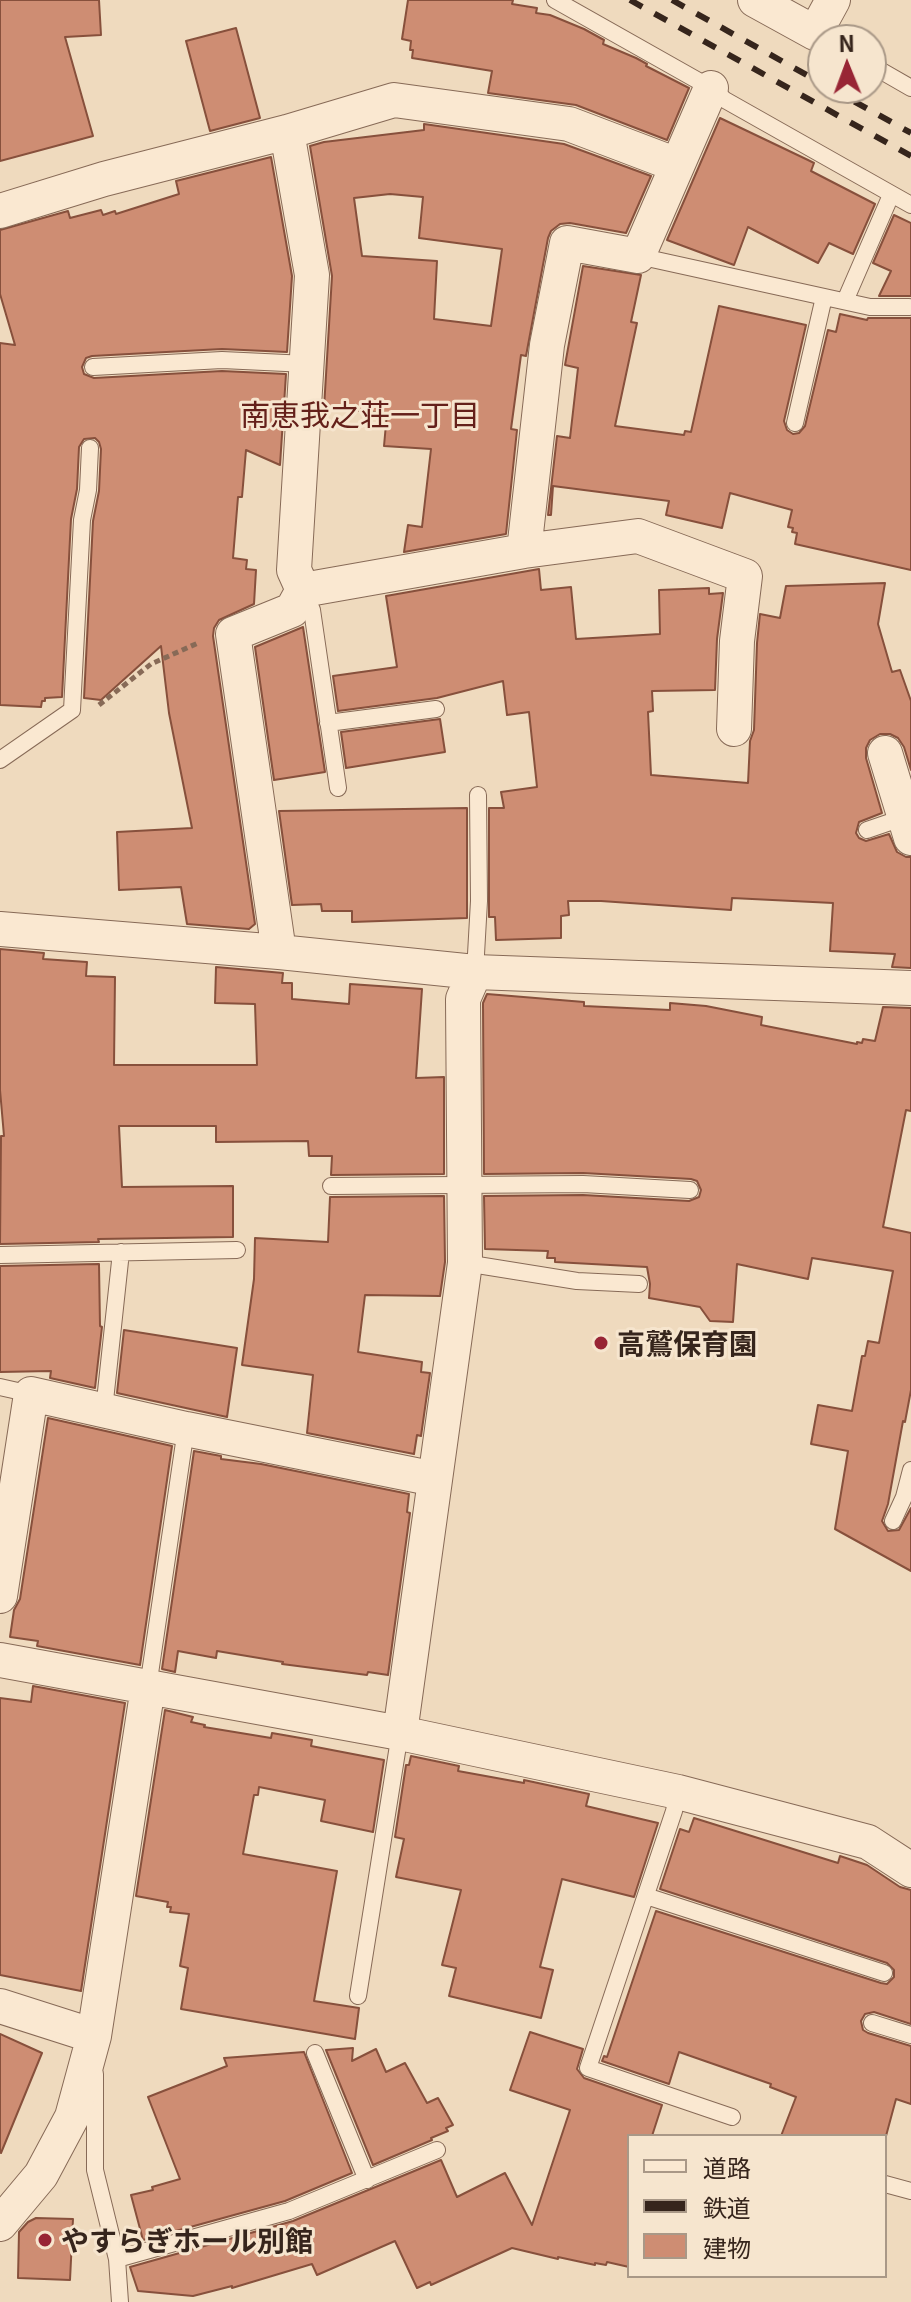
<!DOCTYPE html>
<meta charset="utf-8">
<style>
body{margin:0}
#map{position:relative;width:911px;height:2302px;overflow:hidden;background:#efdabe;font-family:Georgia,"Noto Sans JP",serif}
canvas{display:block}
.legend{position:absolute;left:627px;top:2134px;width:260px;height:144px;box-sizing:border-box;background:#f6e5ce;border:2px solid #a99887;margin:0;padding:10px 14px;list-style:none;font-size:24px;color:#36251c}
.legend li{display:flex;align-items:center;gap:16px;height:40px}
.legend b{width:40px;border:2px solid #a99887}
.north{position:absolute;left:807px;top:24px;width:80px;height:80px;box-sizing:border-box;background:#f6e5ce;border:2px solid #a99887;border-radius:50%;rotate:359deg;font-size:22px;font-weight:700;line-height:32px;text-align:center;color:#36251c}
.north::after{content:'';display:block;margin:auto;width:28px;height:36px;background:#982535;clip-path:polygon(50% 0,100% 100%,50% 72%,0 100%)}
</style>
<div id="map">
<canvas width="911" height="2302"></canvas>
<ul class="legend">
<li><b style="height:10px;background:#fae8d1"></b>道路</li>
<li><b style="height:10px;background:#36251c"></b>鉄道</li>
<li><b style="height:22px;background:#ce8d73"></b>建物</li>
</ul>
<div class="north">N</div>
</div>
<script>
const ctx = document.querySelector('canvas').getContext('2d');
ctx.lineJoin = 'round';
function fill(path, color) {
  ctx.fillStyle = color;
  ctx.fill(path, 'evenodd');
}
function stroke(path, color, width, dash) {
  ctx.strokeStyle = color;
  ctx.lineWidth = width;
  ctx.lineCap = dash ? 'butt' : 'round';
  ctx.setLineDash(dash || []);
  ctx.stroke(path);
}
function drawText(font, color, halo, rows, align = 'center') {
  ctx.font = font + ' Georgia,"Noto Sans JP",serif';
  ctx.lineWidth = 6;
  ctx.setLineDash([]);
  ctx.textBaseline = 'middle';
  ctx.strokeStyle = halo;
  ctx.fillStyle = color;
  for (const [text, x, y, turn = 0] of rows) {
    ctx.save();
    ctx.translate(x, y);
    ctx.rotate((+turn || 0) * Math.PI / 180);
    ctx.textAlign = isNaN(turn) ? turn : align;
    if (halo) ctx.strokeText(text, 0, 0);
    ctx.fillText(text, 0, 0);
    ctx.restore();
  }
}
const building = new Path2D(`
 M 0,0 L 99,0 L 101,35 L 65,37 L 93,136 L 0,161 Z
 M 408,0 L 513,0 L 512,4 L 537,8 L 536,13 L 550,15 L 584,29 L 604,40 L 603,44 L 636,58 L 647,64 L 646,66 L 689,88 L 667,140 L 576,105 L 488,93 L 492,71 L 412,58 L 413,50 L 410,50 L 411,41 L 402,39 Z
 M 236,28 L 260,118 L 210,131 L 186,41 Z
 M 720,118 L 808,160 L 814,163 L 811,171 L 875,204 L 853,254 L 829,243 L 818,263 L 748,227 L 734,265 L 667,240 Z
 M 424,124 L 564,144 L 651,176 L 626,233 L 570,223 L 560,224 L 551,231 L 548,238 L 526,356 L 521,355 L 511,429 L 517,430 L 506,534 L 404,552 L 408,525 L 422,527 L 431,449 L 384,446 L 387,413 L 324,408 L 332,276 L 310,146 L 324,142 L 424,130 ZM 390,194 L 423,197 L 419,238 L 502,249 L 491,326 L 434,319 L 437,261 L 362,256 L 354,198 Z
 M 271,157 L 292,276 L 287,352 L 222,349 L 92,356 L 86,358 L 82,367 L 84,374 L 94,378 L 222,371 L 286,374 L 280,465 L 246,450 L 242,497 L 238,497 L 233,558 L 247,560 L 246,569 L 256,570 L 254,604 L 219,620 L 214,628 L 213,636 L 255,924 L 249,929 L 187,924 L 181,887 L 119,890 L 117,832 L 192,828 L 169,713 L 161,646 L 101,700 L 84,698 L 93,521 L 99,491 L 101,449 L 99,442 L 95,438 L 84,439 L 79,447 L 77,489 L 71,519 L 62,697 L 45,698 L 45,701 L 42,701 L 41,707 L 0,705 L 0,343 L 15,345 L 0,294 L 0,230 L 68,211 L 70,218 L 101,210 L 103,215 L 115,211 L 116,214 L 179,194 L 176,181 Z
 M 894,215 L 911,223 L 911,296 L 879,296 L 891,271 L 873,263 Z
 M 583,266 L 641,275 L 631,322 L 637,323 L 615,426 L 684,435 L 685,431 L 691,432 L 719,306 L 806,325 L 784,421 L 787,430 L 793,434 L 799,433 L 805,426 L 828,330 L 836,332 L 840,314 L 867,320 L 868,318 L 911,318 L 911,570 L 795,544 L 797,533 L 792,532 L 793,528 L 788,527 L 792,510 L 730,493 L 722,528 L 666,515 L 669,501 L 553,486 L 551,515 L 548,515 L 557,436 L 570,438 L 578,368 L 565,365 Z
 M 539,569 L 541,590 L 571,587 L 576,639 L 660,634 L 659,590 L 709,588 L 709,594 L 723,593 L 717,639 L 715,690 L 652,691 L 653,711 L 648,712 L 651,775 L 748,783 L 750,741 L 754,730 L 757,643 L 760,614 L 780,618 L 786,586 L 885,583 L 878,624 L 892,672 L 900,670 L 911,701 L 911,770 L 904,747 L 898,738 L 890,734 L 880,734 L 870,740 L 866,748 L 866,758 L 882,813 L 859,822 L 856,833 L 859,838 L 866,841 L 889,834 L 897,852 L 906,857 L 911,857 L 911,968 L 892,967 L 895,954 L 830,951 L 833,903 L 732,898 L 731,910 L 601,901 L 568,901 L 569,915 L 561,916 L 561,938 L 496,940 L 495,917 L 489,917 L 489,808 L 504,808 L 501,792 L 537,787 L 529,712 L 507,715 L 503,681 L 437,698 L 338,711 L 333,676 L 397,667 L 386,596 Z
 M 303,627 L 325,772 L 274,780 L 255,647 Z
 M 440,719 L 445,752 L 346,768 L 341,732 Z
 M 467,808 L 467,918 L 352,922 L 352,911 L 322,911 L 321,904 L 292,905 L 279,811 Z
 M 0,949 L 44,953 L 43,959 L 87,962 L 86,976 L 115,977 L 114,1065 L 257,1065 L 255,1004 L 215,1003 L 216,967 L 283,973 L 282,983 L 292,983 L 292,999 L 349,1004 L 350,984 L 422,989 L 416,1078 L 444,1077 L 444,1174 L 331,1175 L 332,1156 L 309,1156 L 308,1141 L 216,1142 L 216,1126 L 119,1126 L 122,1187 L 233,1186 L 233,1237 L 98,1239 L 99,1242 L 0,1244 L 1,1136 L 4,1136 L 0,1090 Z
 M 487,994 L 584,1002 L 584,1006 L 670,1010 L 670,1003 L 706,1006 L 762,1017 L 761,1025 L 857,1044 L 857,1042 L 862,1043 L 863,1039 L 875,1041 L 883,1007 L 911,1008 L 911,1111 L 906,1110 L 883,1227 L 911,1233 L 911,1390 L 905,1422 L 903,1421 L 888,1504 L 882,1521 L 888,1531 L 899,1530 L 911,1508 L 911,1571 L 835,1529 L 848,1451 L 811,1444 L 818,1405 L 852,1411 L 862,1356 L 865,1356 L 868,1341 L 879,1343 L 893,1271 L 812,1258 L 808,1279 L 737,1264 L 733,1322 L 710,1321 L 700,1307 L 649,1298 L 650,1284 L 647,1267 L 555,1262 L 555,1258 L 547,1258 L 548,1251 L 485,1249 L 484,1196 L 583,1195 L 689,1201 L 699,1197 L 701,1190 L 697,1181 L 691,1179 L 583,1173 L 484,1174 L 483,1003 Z
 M 444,1196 L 445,1262 L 440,1296 L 365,1295 L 358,1352 L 422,1362 L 421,1372 L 430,1373 L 421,1436 L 417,1435 L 414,1454 L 307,1433 L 313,1375 L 242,1365 L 254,1279 L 255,1238 L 328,1242 L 330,1197 Z
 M 99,1264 L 100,1326 L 102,1327 L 95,1388 L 50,1378 L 51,1371 L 0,1372 L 0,1266 Z
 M 124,1330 L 237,1348 L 227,1417 L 117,1393 Z
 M 48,1418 L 172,1446 L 140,1665 L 37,1646 L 38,1641 L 10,1637 L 14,1610 L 20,1599 Z
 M 194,1451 L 221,1456 L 221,1459 L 261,1464 L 409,1494 L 407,1512 L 410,1513 L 388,1675 L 368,1672 L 367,1675 L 282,1664 L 283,1662 L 217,1651 L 216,1658 L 178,1651 L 175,1672 L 162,1669 Z
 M 33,1686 L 125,1703 L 81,1991 L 0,1975 L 0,1698 L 31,1702 Z
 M 165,1710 L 193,1717 L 191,1722 L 205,1725 L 204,1727 L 271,1738 L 272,1733 L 312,1740 L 311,1746 L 384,1760 L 373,1832 L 321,1821 L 325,1800 L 259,1787 L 258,1795 L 254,1795 L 243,1854 L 337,1871 L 314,2001 L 359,2008 L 355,2039 L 181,2009 L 188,1968 L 180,1966 L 189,1914 L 170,1912 L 171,1907 L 167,1907 L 168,1902 L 136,1896 Z
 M 411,1756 L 459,1766 L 458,1771 L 524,1783 L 524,1780 L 589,1794 L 586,1806 L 658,1823 L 634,1897 L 562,1879 L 540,1967 L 553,1970 L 541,2018 L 449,1996 L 456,1968 L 442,1965 L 461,1890 L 396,1877 L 404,1839 L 395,1837 L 406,1765 L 409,1765 Z
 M 694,1818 L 838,1863 L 840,1856 L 867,1865 L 900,1887 L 911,1890 L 911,2024 L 874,2012 L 865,2014 L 861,2021 L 863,2030 L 868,2033 L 911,2046 L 911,2104 L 896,2099 L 886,2136 L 781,2136 L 796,2097 L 770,2087 L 771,2084 L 679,2052 L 669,2084 L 602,2061 L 604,2056 L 607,2057 L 656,1911 L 881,1983 L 887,1984 L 894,1977 L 894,1970 L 887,1963 L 660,1889 L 680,1829 L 689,1832 Z
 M 530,2032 L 583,2049 L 577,2069 L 584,2078 L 662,2105 L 652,2136 L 629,2136 L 629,2267 L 607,2262 L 606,2265 L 595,2263 L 595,2265 L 558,2257 L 558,2259 L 512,2248 L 431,2285 L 430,2282 L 417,2288 L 395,2241 L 317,2275 L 312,2264 L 232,2288 L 232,2286 L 193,2296 L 138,2291 L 130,2267 L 293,2221 L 441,2160 L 457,2197 L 505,2173 L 532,2225 L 570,2110 L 510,2090 Z
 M 0,2034 L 42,2053 L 1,2153 L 0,2152 Z
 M 353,2048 L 352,2061 L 376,2049 L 386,2072 L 405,2063 L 427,2103 L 438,2098 L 453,2125 L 446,2128 L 448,2131 L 431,2138 L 432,2140 L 373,2165 L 326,2050 Z
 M 304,2052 L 352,2173 L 285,2201 L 143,2240 L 131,2195 L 153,2190 L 152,2187 L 180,2179 L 148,2097 L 227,2066 L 224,2058 Z
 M 36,2218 L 73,2219 L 70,2280 L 18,2278 L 19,2232 L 28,2222 Z`);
fill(building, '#ce8d73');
stroke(building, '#87503c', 2);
const lane = new Path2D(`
 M 555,0 L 711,88 L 725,100 L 911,205
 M 871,65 L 911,88
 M 638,256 L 870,307 L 909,307
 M 845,301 L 891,195
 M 93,367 L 222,360 L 307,364
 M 795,423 L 824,297
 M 304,591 L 312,610 L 338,788
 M 328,723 L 436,709
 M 0,760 L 72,710 L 82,520 L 88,490 L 90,448
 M 867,830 L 905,817
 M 475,972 L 479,901 L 478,795
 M 331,1186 L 583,1184 L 690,1190
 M 0,1255 L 237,1250
 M 465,1263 L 577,1281 L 639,1284
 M 0,1387 L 31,1394
 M 104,1410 L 121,1252
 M 893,1521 L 904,1497 L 911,1470
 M 148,1687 L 186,1429
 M 678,1792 L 674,1811 L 588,2068 L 732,2117
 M 646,1896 L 884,1973
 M 358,1996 L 400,1733
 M 872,2023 L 911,2035
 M 315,2053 L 367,2180
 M 95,2074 L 95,2170 L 117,2259 L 120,2302
 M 885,2184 L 911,2191
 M 117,2259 L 289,2211 L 437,2150`);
const street = new Path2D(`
 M 755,0 L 815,33 L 833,0
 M 287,132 L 312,275 L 294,570 L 303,590
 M 0,211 L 104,179 L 287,132 L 394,100 L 569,124 L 677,165
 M 524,551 L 547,345 L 567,243 L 638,256 L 711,88
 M 303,590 L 524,551 L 638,536 L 745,576 L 737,641 L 734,729
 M 885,753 L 911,838
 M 0,929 L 279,952 L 475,972 L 911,988
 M 279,952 L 233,634 L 292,610 L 303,590
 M 0,1596 L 31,1394 L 186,1429 L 435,1479
 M 0,1660 L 400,1733 L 678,1792 L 868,1842 L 911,1870
 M 400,1733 L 465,1263 L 463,999 L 475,972
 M 0,2006 L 94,2036
 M 0,2224 L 41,2175 L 72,2117 L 94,2036 L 148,1687`);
stroke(lane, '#876a57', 18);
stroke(street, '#876a57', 36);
stroke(new Path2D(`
 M 99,705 L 151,664 L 198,643`), '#876a57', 5, [6, 4]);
stroke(lane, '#fae8d1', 16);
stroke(street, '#fae8d1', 34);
stroke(new Path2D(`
 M 630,0 L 911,156
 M 672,0 L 823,84
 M 830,88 L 911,133`), '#36251c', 6, [14, 14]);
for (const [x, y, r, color] of [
 [601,1343,8,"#982535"],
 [45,2240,8,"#982535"]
]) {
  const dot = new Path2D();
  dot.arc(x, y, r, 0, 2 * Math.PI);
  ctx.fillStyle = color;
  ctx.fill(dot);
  stroke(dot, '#f6e5ce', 3);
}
drawText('bold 28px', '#36251c', '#f6e5ce', [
 ["高鷲保育園",617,1343],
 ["やすらぎホール別館",61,2240]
], 'left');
drawText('30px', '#64201a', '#f6e5ce', [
 ["南恵我之荘一丁目",360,415]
]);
</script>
